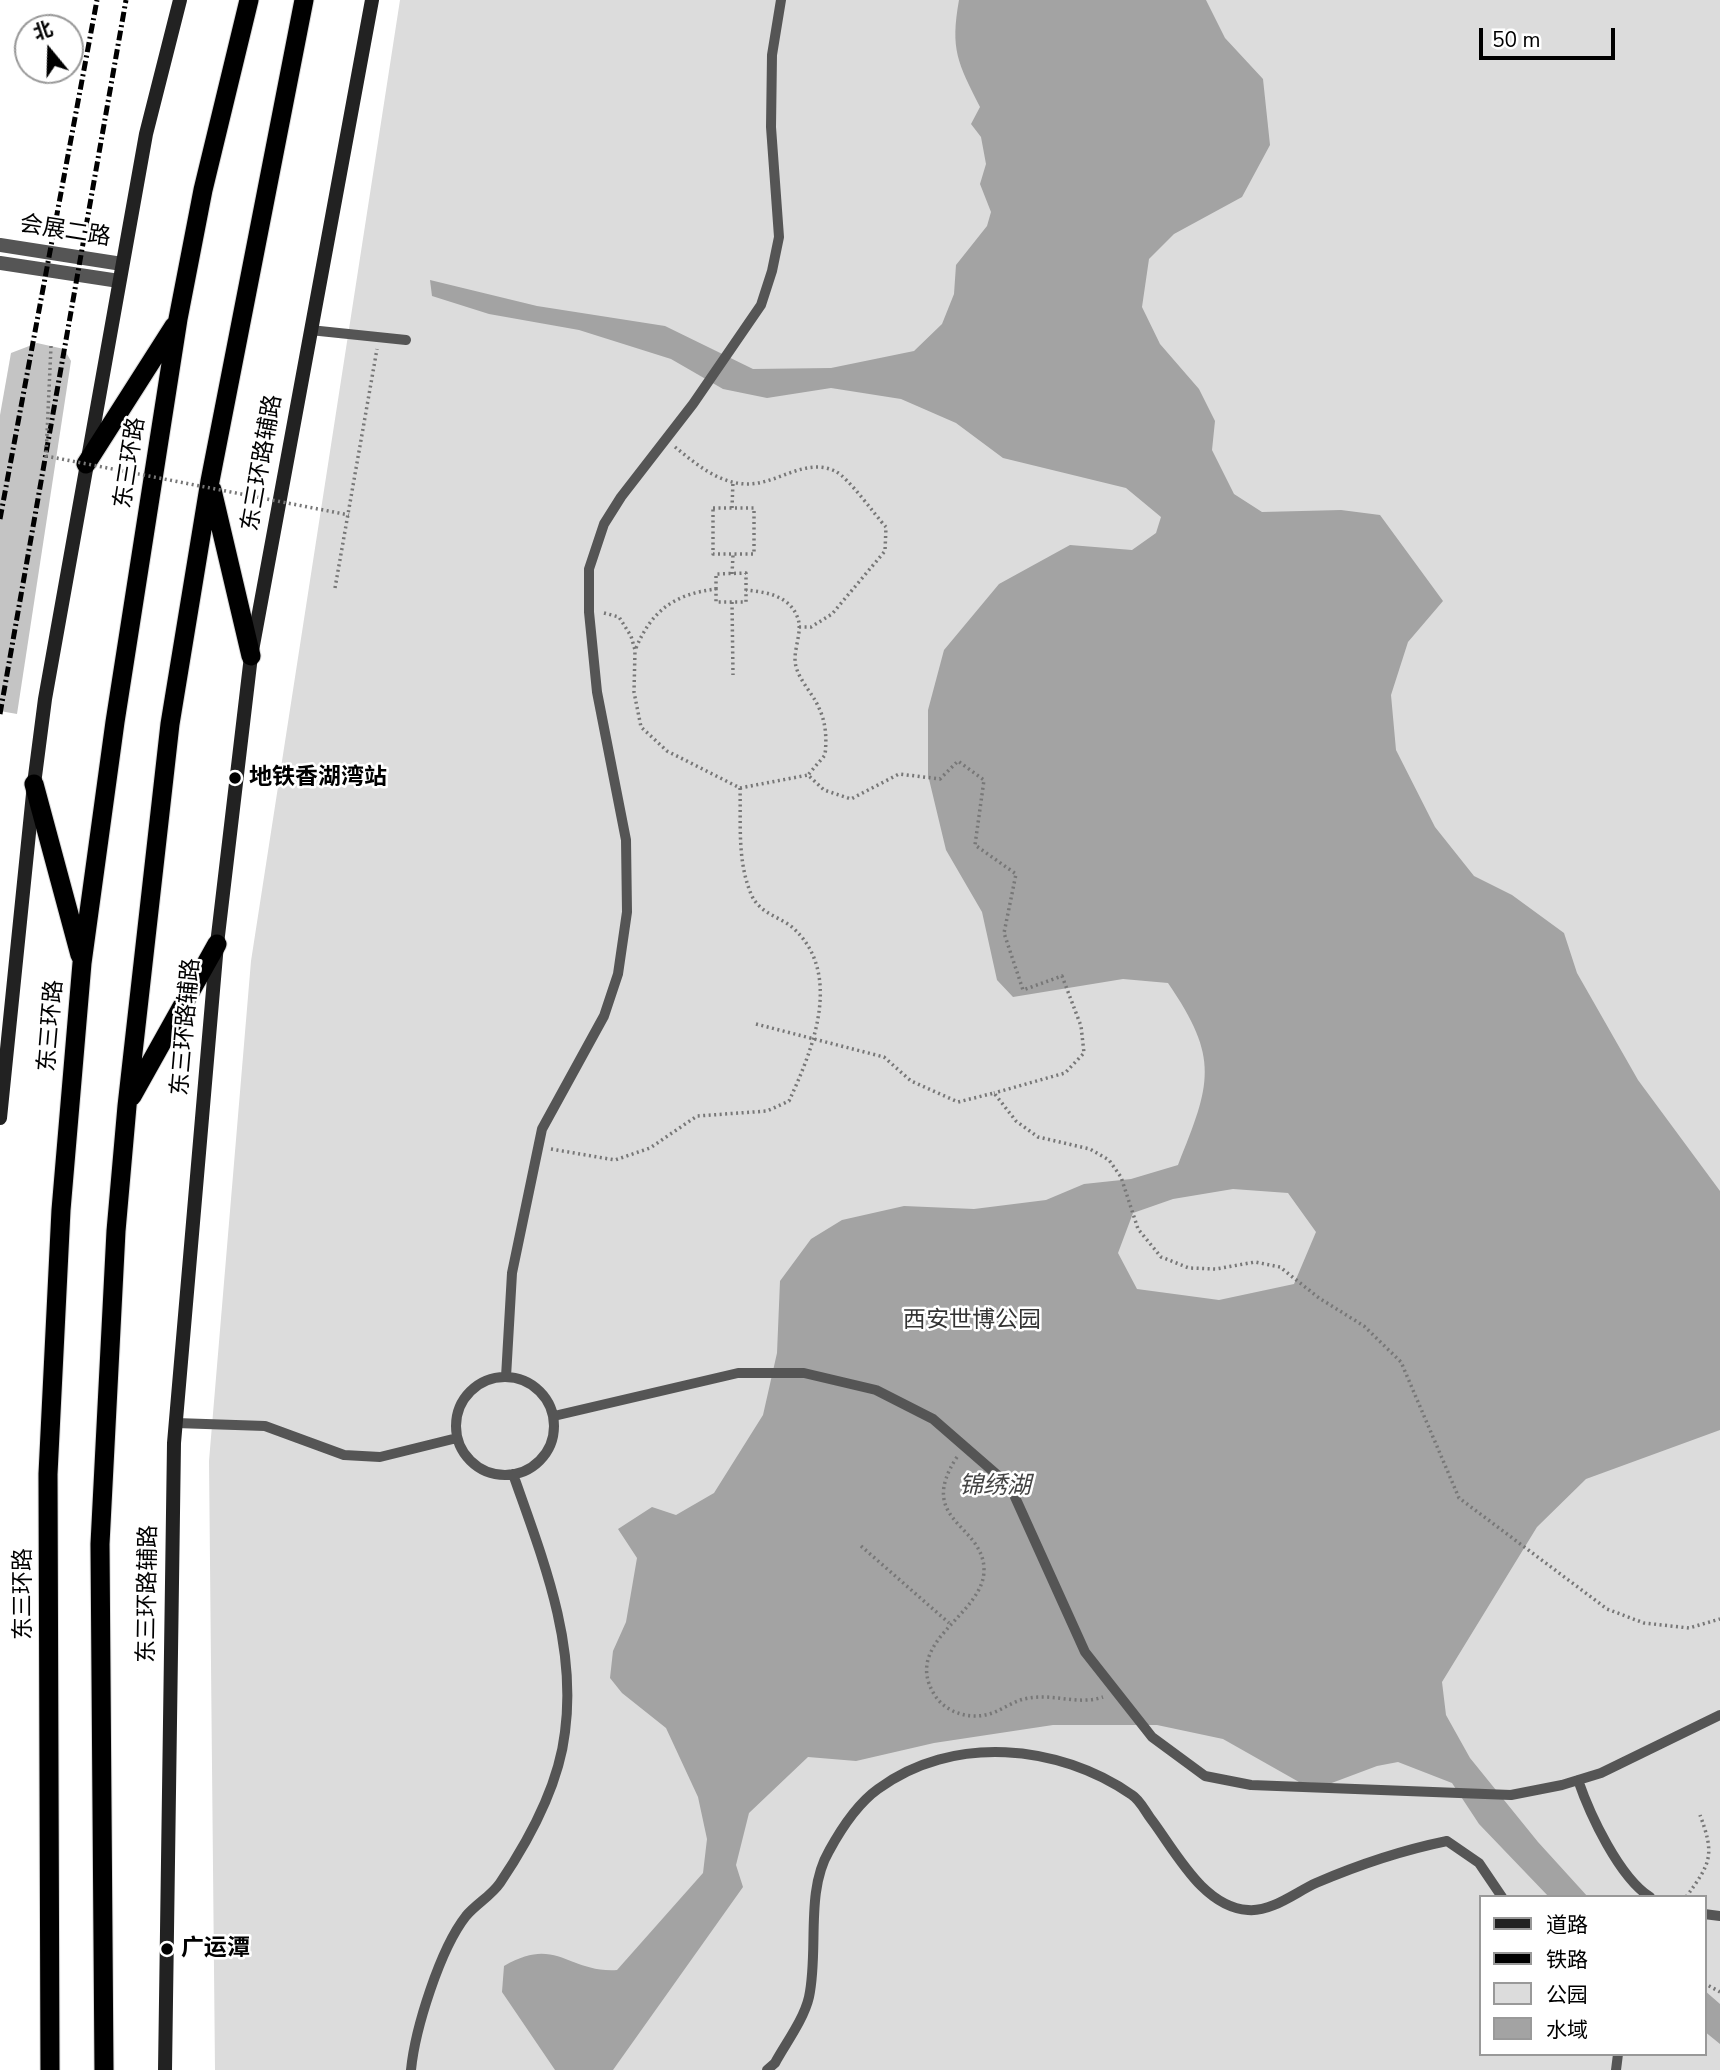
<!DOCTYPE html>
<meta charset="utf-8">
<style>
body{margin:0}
#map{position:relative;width:1720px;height:2070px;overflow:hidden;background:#fff;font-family:"Nunito Sans","Noto Sans SC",sans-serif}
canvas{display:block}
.legend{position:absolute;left:1479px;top:1895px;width:228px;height:161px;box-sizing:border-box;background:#fff;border:2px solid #999;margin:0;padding:9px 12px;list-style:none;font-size:21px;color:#000}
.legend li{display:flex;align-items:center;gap:14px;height:35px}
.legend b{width:35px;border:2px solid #999}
.north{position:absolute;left:14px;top:14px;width:70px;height:70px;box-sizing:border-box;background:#fff;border:2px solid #999;border-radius:50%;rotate:341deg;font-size:19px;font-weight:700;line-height:28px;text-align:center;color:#000}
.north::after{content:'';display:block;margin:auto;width:24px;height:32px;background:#000;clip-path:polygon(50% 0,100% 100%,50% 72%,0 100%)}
.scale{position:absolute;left:1479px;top:28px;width:136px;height:32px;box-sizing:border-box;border:4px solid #000;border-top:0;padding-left:9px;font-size:21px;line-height:24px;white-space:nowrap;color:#000;-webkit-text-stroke:5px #fff;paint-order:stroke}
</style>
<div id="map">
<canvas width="1720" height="2070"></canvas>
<ul class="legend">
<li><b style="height:9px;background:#222"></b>道路</li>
<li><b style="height:9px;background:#000"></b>铁路</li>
<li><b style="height:19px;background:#dcdcdc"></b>公园</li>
<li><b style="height:19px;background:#a3a3a3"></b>水域</li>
</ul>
<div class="north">北</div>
<div class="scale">50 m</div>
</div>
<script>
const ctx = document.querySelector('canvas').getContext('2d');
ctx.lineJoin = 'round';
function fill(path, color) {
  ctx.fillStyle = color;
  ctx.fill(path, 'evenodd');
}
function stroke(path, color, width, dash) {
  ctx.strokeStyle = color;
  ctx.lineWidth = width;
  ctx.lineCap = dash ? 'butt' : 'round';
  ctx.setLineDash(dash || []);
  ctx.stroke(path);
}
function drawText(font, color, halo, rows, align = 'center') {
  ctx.font = font + ' "Nunito Sans","Noto Sans SC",sans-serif';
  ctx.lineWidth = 5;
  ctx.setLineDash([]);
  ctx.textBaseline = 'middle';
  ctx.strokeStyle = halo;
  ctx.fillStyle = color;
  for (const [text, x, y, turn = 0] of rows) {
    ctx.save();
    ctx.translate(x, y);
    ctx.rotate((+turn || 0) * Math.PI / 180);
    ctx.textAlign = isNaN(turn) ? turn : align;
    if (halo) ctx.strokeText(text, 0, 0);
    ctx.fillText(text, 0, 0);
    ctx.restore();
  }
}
fill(new Path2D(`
 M 400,0 L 1720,0 L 1720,2070 L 215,2070 L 209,1461 L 251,961 ZM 1480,1897 L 1704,1897 L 1704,2054 L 1480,2054 Z`), '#dcdcdc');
fill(new Path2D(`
 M 959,0 L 1206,0 L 1225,38 L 1263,79 L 1270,145 L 1242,197 L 1174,234 L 1149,259 L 1142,307 L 1160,344 L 1199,389 L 1215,421 L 1212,450 L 1234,494 L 1262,512 L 1341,510 L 1380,515 L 1443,601 L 1408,642 L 1391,695 L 1396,750 L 1435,827 L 1474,876 L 1512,895 L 1564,933 L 1577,973 L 1638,1080 L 1720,1191 L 1720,1430 L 1586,1479 L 1537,1527 L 1442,1682 L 1446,1715 L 1470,1758 L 1538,1842 L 1588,1897 L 1549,1897 L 1479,1824 L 1452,1783 L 1398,1762 L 1377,1766 L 1329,1784 L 1299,1782 L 1223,1739 L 1157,1725 L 1053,1725 L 934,1743 L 856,1761 L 808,1757 L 749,1813 L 736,1865 L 743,1887 L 613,2070 L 555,2070 L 502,1992 L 504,1966 C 557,1935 567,1973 617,1970 L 703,1873 L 707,1839 L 698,1797 L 666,1728 L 622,1693 L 610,1678 L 613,1651 L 626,1622 L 637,1558 L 618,1529 L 652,1507 L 676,1515 L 714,1493 L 763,1415 L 777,1353 L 780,1281 L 811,1239 L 842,1220 L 904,1206 L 974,1209 L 1046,1200 L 1084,1184 L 1131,1179 L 1178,1165 C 1211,1083 1220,1059 1168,983 L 1123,979 L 1013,997 L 997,980 L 982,912 L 946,850 L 928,775 L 928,710 L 944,650 L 999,584 L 1070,545 L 1132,550 L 1156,533 L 1161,517 L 1126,488 L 1003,458 L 956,423 L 901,399 L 831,388 L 767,398 L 723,389 L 671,359 L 579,330 L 489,314 L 432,296 L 430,280 L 537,306 L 665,326 L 753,369 L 831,368 L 914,351 L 942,324 L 954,294 L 956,265 L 987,226 L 991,212 L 980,184 L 986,164 L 981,137 L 971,124 L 980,107 C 958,63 950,50 959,0 ZM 1233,1189 L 1288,1193 L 1316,1232 L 1294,1284 L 1219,1300 L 1137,1289 L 1118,1253 L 1133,1213 L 1173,1199 Z
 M 1704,1990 L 1720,2004 L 1720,2044 L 1704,2031 Z`), '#a3a3a3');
fill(new Path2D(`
 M 37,343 L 64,349 L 71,361 L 17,714 L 0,711 L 0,415 L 11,353 Z`), '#c4c4c4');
const trunk = new Path2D(`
 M 86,464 L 174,326
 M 212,490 L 251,656
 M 34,784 L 80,955
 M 132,1096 L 217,944
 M 50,2070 L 48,1474 L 61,1210 L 82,963 L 115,722 L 178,319 L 203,190 L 249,0
 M 104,2070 L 100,1544 L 116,1231 L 127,1106 L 170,724 L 210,481 L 304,0`);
stroke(trunk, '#dbdbdb', 21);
stroke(new Path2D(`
 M 675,447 C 696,464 718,483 746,484 C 777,485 804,457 835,471 C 849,478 874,514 886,527 L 885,551 L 832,614 L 811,627 L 798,627
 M 713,508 L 754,508 L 754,554 L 713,554 Z
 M 732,508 L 733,481
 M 732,574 L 733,555
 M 335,588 L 377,349
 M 716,589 L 716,574 L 746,573 L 746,590
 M 732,602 L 733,675
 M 604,613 L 619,617 L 631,636 L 635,650 L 634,692 L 641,727 L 667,751 L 740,788 L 808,775 L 824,790 L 851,799 L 899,774 L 940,779 L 958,761 L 984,780 L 975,845 L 1016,874 L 1004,933 L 1023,990 L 1062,976 L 1081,1026 L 1084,1053 L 1065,1073 L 994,1093
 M 636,648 C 652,610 675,594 716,589 L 716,602 L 746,602 L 746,590 C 765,592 788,595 797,616 C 803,629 795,645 795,659 C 795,675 809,689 816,702 C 826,720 827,736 825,755 L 808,775
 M 756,1024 L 884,1057 L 911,1081 L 958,1102 L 994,1093 L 1016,1121 L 1038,1137 L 1090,1149 L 1109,1160 L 1121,1177 L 1138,1229 L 1161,1257 L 1189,1268 L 1216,1269 L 1255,1262 L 1280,1267 L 1319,1298 L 1364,1326 L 1401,1362 L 1459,1498 L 1607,1609 L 1644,1623 L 1689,1628 L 1720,1619
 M 551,1149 L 615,1160 L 650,1148 L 697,1116 L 767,1111 L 789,1101 C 813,1049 844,973 792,927 C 778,916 759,913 751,894 C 737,860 741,824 740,788
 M 957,1457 C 915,1521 984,1524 984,1570 C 984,1615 902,1641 934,1694 C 944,1711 966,1719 985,1715 C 998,1713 1011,1702 1024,1699 C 1052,1692 1077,1706 1103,1697
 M 861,1546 L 949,1623
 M 1686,1897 C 1711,1863 1715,1855 1700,1815
 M 1704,1983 L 1720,1992`), '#777', 3.5, [2, 3.5]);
stroke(new Path2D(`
 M 310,330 L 406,340
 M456 1426a49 49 0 1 1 98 0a49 49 0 1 1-98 0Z
 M 506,1377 L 512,1273 L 542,1129 L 604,1016 L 618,974 L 627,912 L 626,840 L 597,692 L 589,612 L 589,569 L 604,524 L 621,497 L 693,404 L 761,305 L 772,271 L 779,237 L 771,127 L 772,55 L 781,0
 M 554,1416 L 738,1373 L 804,1373 L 876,1390 L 933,1419 L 1010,1486 L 1085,1652 L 1152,1737 L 1205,1776 L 1251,1785 L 1511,1795 L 1562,1785 L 1601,1773 L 1720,1715
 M 176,1423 L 265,1426 L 344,1455 L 380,1457 L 457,1438
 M 1578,1780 C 1590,1815 1619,1877 1650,1897
 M 1704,1914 L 1720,1916
 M 411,2070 C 415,2029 440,1949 466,1916 C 476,1904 491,1896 500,1883 C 529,1840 559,1784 565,1732 C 577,1642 542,1557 513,1474
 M 767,2070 L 775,2063 C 786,2043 804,2019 809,1997 C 819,1951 805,1892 829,1851 C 841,1829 857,1804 878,1789 C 952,1734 1059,1744 1132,1795 C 1140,1800 1145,1811 1151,1819 C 1176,1852 1203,1907 1248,1910 C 1272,1912 1296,1892 1316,1883 C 1358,1865 1403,1850 1447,1841 L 1479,1863 L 1502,1897
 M 1616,2070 L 1618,2054`), '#555', 10);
stroke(new Path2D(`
 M 0,245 L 122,264
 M 0,263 L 119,281`), '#555', 14);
stroke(new Path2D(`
 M 0,1118 L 34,784 L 45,699 L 146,134 L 180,0
 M 165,2070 L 174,1443 L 217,944 L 251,656 L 372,0`), '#222', 14);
stroke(trunk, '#000', 19);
stroke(new Path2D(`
 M 0,519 L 97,0
 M 0,714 L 126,0`), '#000', 5, [10, 3.5, 2, 3.5]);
stroke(new Path2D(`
 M 51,346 L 46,456 L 349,515`), '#777', 3.5, [2, 3.5]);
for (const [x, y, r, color] of [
 [235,778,7,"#000"],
 [167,1949,7,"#000"]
]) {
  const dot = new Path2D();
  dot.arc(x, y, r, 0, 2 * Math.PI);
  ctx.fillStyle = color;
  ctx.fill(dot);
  stroke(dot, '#fff', 2.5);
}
drawText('23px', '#000', '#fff', [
 ["会展二路",65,232,9],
 ["东三环路",131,463,-81],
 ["东三环路辅路",263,463,-80],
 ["东三环路",52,1026,-85],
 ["东三环路辅路",187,1027,-85],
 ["东三环路",24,1594,-90],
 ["东三环路辅路",149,1594,-89]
]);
drawText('bold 23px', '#000', '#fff', [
 ["地铁香湖湾站",249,778],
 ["广运潭",181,1949]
], 'left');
drawText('23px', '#333', '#fff', [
 ["西安世博公园",972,1321]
]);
drawText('italic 24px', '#444', '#fff', [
 ["锦绣湖",995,1487]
]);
</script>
